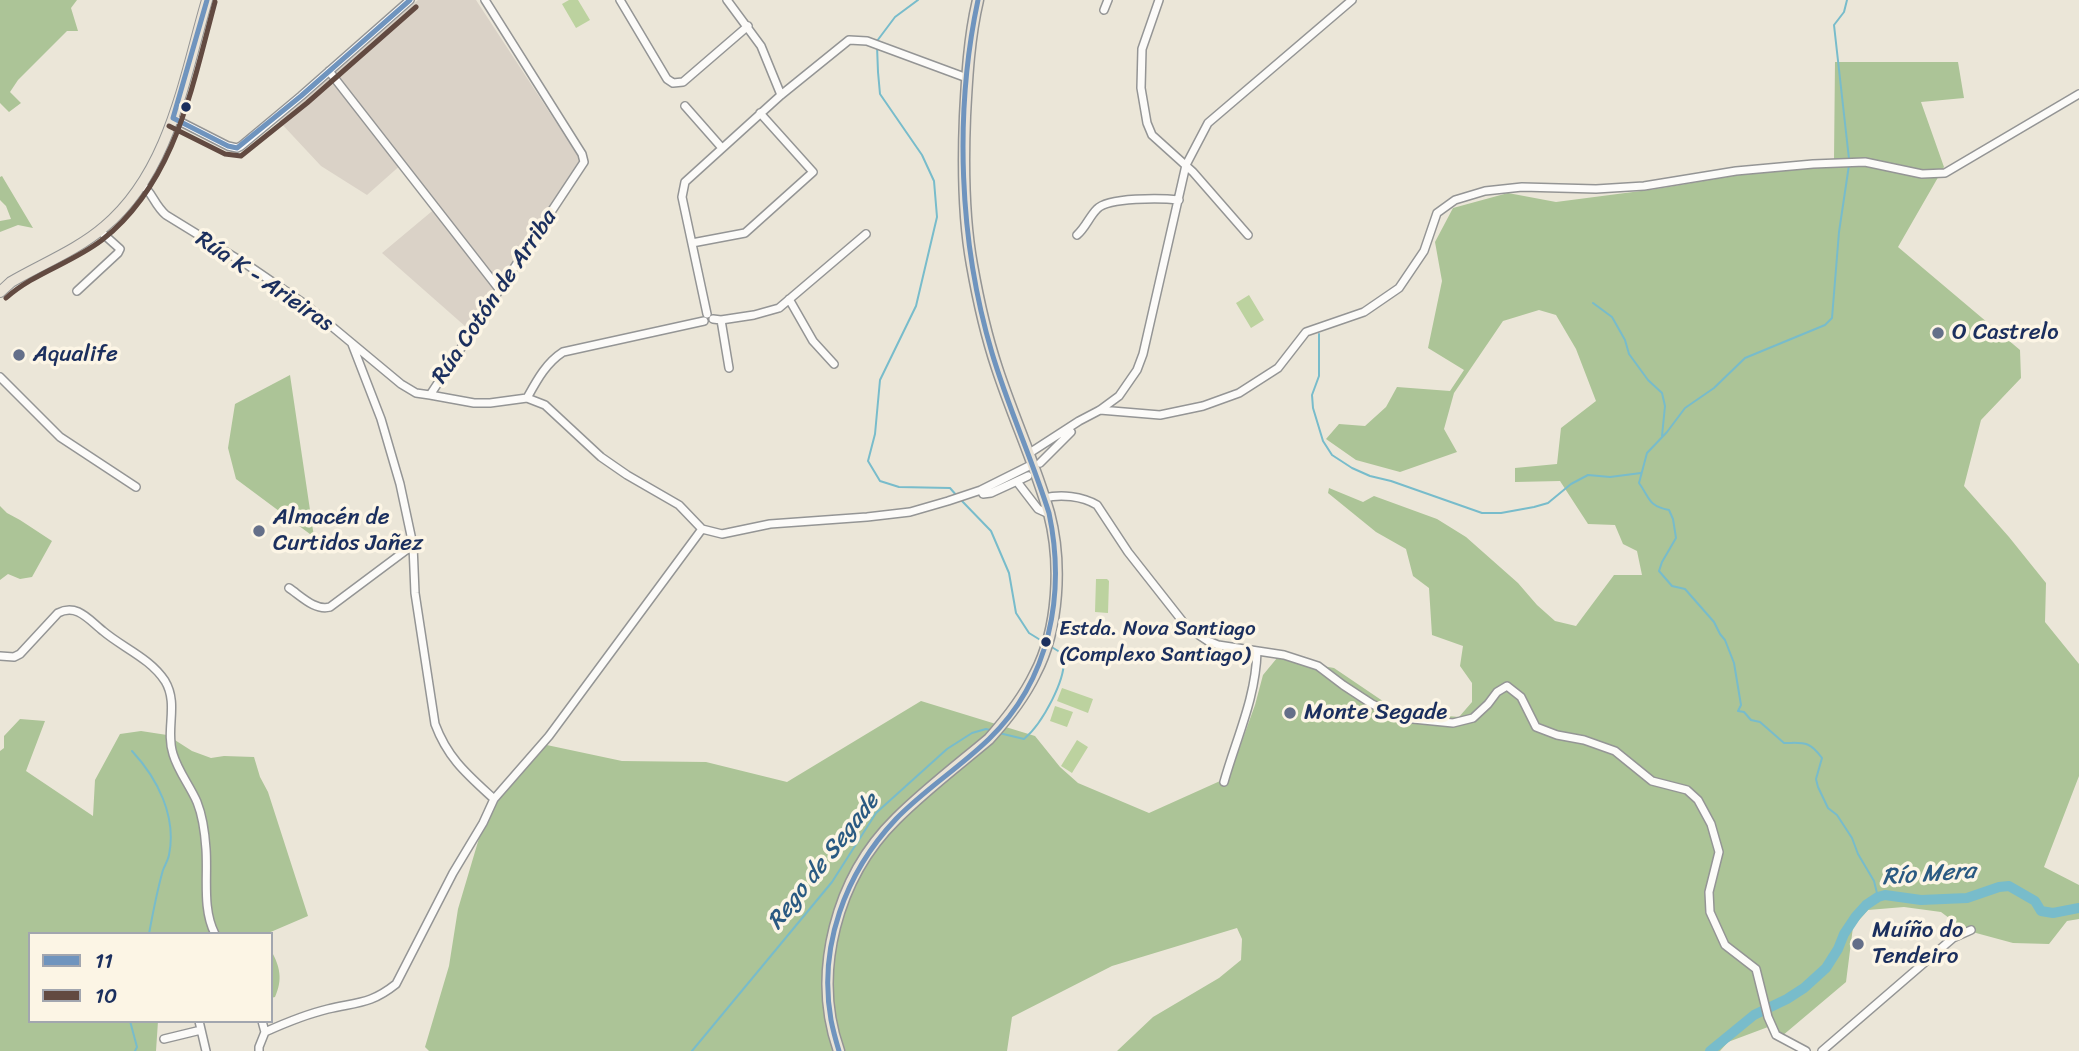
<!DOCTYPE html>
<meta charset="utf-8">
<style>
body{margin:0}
#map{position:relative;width:2079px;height:1051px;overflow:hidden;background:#ebe6d8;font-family:Sriracha,sans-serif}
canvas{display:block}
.legend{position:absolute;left:28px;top:932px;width:245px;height:91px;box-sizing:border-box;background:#fcf5e5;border:2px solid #a2a6af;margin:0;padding:9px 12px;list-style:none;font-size:21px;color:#1b2f5e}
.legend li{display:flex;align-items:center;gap:14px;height:35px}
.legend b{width:35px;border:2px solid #a2a6af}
</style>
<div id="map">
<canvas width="2079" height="1051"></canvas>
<ul class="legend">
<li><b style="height:9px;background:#6f94be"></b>11</li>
<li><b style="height:9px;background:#624a41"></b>10</li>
</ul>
</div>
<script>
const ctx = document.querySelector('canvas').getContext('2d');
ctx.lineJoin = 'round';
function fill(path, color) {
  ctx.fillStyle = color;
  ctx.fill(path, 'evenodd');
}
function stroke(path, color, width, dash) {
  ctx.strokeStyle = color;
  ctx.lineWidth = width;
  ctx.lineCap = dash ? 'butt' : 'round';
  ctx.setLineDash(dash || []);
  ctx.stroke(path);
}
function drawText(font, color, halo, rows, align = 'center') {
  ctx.font = font + ' Sriracha,sans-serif';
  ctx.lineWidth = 7;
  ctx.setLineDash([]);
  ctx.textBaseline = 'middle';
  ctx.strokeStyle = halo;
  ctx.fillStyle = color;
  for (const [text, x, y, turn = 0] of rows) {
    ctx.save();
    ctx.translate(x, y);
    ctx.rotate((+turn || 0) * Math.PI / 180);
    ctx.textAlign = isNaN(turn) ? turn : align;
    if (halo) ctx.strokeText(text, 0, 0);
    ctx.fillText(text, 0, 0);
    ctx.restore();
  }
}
fill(new Path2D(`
 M 418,0 L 476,0 L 578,156 L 579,163 L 502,280 L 466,327 L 382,253 L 437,207 L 403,163 L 367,195 L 321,166 L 279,121 Z`), '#dad2c7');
fill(new Path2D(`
 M 569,0 L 578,0 L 590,20 L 576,28 L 562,4 Z
 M 1249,295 L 1264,320 L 1251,328 L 1236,303 Z
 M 1096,579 L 1107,579 L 1109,581 L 1108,613 L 1095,612 Z
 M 1062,688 L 1093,699 L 1088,713 L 1057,701 Z
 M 1055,706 L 1073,712 L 1067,727 L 1050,721 Z
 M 1077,740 L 1088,747 L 1072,773 L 1061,766 Z`), '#bcd29f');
fill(new Path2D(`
 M 0,0 L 77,0 L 71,8 L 78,31 L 67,31 L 18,80 L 10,92 L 21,103 L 9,112 L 0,103 Z
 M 1835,62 L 1958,62 L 1964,98 L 1921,102 L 1944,167 L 1898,247 L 2020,350 L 2021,378 L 1981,420 L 1964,486 L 2009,537 L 2046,583 L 2045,622 L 2079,664 L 2079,776 L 2044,867 L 2079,885 L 2079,919 L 2067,921 L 2049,944 L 2013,943 L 1965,930 L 1941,912 L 1904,907 L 1868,910 L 1853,927 L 1846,982 L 1782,1036 L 1768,1027 L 1728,1042 L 1720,1051 L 1117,1051 L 1153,1017 L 1219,978 L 1241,960 L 1242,939 L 1237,928 L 1112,966 L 1012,1017 L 1007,1051 L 429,1051 L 425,1047 L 449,966 L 458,909 L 485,818 L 542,744 L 622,761 L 706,762 L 787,782 L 921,701 L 1035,736 L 1060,767 L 1078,783 L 1149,813 L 1229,777 L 1255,705 L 1263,675 L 1277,658 L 1334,668 L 1399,712 L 1459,717 L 1472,702 L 1472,683 L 1460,666 L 1463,646 L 1432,635 L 1429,588 L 1413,576 L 1406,549 L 1376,532 L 1328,493 L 1329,488 L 1363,502 L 1374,496 L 1437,519 L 1466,537 L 1518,583 L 1537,605 L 1555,621 L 1576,626 L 1614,575 L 1642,575 L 1637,551 L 1623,544 L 1615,525 L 1588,524 L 1560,481 L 1515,482 L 1515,468 L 1557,464 L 1561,428 L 1596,401 L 1576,349 L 1556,315 L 1539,310 L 1503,321 L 1454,393 L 1444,429 L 1457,452 L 1400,472 L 1356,460 L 1326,439 L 1339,424 L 1365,426 L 1386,407 L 1397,387 L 1450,391 L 1464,370 L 1428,348 L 1442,281 L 1435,242 L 1453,208 L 1508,193 L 1556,202 L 1656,189 L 1834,159 Z
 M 2,176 L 33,228 L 18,225 L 0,232 L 0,221 L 11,219 L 6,206 L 0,200 L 0,177 Z
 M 290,375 L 314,537 L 236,479 L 228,448 L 235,404 Z
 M 0,506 L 7,513 L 20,520 L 52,541 L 32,577 L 20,579 L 8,574 L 0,580 Z
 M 20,719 L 45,721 L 26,771 L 93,816 L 95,780 L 120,734 L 141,731 L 167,735 L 192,751 L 211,758 L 224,756 L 254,757 L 260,777 L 268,792 L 308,916 L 266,934 L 30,934 L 30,1021 L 158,1021 L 156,1051 L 0,1051 L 0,751 L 4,748 L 4,736 Z
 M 271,950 C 280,967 283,979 275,997 L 271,998 Z`), '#acc497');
stroke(new Path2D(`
 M 1847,0 L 1844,12 L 1834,25 L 1849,159
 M 877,41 L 895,17 L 918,0
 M 877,46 L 878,72 L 880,94 L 922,155 L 934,181 L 937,217 L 916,306 L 880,380 L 875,434 L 868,461 L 880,481 L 899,487 L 950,488 L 957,496
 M 1849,165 L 1839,232 L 1832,318 L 1825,325 L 1745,358 L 1714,388 L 1685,408 L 1667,432 L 1647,453 L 1639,483 C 1650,498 1648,506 1669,510 L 1673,519 L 1676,538 L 1662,562 L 1659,571 L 1672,586 L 1685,589 L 1714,622 L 1720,634 L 1725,640 L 1734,663 L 1741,705 L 1738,711 L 1744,712 L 1751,720 L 1760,722 L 1784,743 C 1803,743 1809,740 1822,758 L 1816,779 L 1818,787 L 1828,808 L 1837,815 L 1852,838 L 1858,854 L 1874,881 L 1878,897
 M 1593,303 L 1612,317 L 1625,340 L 1629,354 L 1648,380 L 1662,393 L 1665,406 L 1662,436
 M 1319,334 L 1319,376 L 1312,395 L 1313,408 L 1323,441 L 1332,455 L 1352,468 L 1370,476 L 1391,481 L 1482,513 L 1501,513 L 1534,507 L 1548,503 L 1571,484 L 1588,475 L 1610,477 L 1641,473
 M 961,500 L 991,531 L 1009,573 L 1016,613 L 1029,633 L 1042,641
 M 999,733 L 1024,739 C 1041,725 1069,677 1063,654 L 1050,646
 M 132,751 C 157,778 177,816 169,855 C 168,860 165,865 163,870 C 157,891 153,912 149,934
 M 130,1021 L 137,1047 L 135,1051
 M 692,1051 L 832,882 L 876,813 L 947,749 L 972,733 L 986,729 L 990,730`), '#78bccb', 2);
stroke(new Path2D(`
 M 1710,1051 L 1754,1015 L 1787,999 L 1804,988 L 1826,968 L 1838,949 L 1844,934 L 1856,916 L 1866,905 L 1878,897 L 1885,895 L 1921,900 L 1967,898 L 1999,887 L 2009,886 L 2035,901 L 2041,911 L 2053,913 L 2079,908`), '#78bccb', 10);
const minor = new Path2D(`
 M 485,0 L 582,154 L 584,162 L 430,395 L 474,403 L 490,403 L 527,398 L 545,405 L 601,457 L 627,475 L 679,505 L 702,529 L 722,534 L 770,524 L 867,517 L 910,512 L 948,501 L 981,490 L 1031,465
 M 620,0 L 667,79 L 673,83 L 683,82 L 748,26
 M 727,0 L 761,46 L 781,95
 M 1159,0 L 1142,49 L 1141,88 L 1147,123 L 1152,135 L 1193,172 L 1248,235
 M 1104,10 L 1108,0
 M 329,71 L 499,289
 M 685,106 L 722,148
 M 173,118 L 228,146 L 237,148 L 241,146 L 301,96 L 410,0
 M 141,184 C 152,191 154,205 166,215 L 249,266 L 306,305 L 401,384 L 416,393 L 430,395
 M 1077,235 C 1086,227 1089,217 1097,209 C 1108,197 1162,198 1179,200
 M 692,243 L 745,233 L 813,172 L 760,113
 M 77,291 L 118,253 L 120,249 L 100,231
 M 789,299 L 813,341 L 834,364
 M 707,314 L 682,197 L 685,182 L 781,95 L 849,40 L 867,41 L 967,78
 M 713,319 L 721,320 L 754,315 L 779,308 L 866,234
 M 721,320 L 729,368
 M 352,344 L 381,419 L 400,484 L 413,545 L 415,593 L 435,724 C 448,759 468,775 494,799
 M 0,377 L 60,437 L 136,487
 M 527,398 C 537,380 546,363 563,352 L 704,321
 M 1100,410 L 1160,415 L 1203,406 L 1239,393 L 1278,368 L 1306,332 L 1364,312 L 1399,288 L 1424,251 L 1437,213 L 1455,200 L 1485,191 L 1522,187 L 1596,189 L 1644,186 L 1736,171 L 1813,164 L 1865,162 L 1922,174 L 1945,173 L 2079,94
 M 1028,454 L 1079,421 L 1100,410 L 1119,396 L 1137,370 L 1143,354 L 1186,165 L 1208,123 L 1352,0
 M 1040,463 L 1071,432 L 1068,428
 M 1018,483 L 1038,509 L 1049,514
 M 981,490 L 983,494 L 991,493 L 1028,476
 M 1044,498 C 1061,494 1082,496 1097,505 L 1128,552 L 1187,627 L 1208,641 L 1218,645 L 1284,655 L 1318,666 L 1343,685 L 1372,704 L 1403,718 L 1453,723 L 1473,718 L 1488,704 L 1497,692 L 1507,686 L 1521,697 L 1536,727 L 1557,735 L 1584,740 L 1615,751 L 1652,781 L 1687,790 L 1698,800 L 1711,824 L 1719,852 L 1709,892 L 1710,912 L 1725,945 L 1756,969 L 1768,1017 L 1776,1035 L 1806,1051
 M 289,588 C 301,596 315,611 330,607 L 413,545
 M 0,656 L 14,657 L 20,654 L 58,613 C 77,603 89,620 103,631 C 123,648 150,658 165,681 C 179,704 165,730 173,754 C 178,771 190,786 197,802 C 203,817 205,834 206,849 C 208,877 202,909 215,934
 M 1224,782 C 1236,739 1256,698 1257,651
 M 199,1021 L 206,1051
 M 265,1032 C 285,1023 307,1014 328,1009 C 358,1002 371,1004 396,984 L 453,873 L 483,823 L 494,799 L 549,736 L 702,529
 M 164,1039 L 201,1030
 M 259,1051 L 259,1047 L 265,1032 L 262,1021
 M 1822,1051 L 1953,938 L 1971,930`);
const major = new Path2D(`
 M 0,292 L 11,282 C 40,265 79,249 104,227 C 170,172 184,78 207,0`);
const highway = new Path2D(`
 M 839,1051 C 811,972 837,877 896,819 C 925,790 958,765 989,739 C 1006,720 1024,697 1035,674 C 1059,629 1062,562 1049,513 C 1035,464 1013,417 997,368 C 986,335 978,299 972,265 C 963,216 963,165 965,116 C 967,78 969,38 978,0`);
stroke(minor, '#949595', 10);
stroke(major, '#949595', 12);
stroke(highway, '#949595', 13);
stroke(minor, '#fcfbf9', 7);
stroke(major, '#eae3d6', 10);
stroke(highway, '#eae3d6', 10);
stroke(new Path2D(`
 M 207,0 L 173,118 L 228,146 L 237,148 L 301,96 L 410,0
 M 839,1051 C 836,1041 833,1030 831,1020 C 818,947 845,873 896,819 C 924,790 959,768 989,739 C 1050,680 1066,594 1049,513 C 1032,459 1008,407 992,353 C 959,242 954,113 978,0`), '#6f94be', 5);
stroke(new Path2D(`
 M 169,126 L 225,154 L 241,156 L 307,103 L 416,7
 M 6,298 C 34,273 72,263 102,240 C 175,183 192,87 215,2`), '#624a41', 5);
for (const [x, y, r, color] of [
 [186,107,6,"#1b2f5e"],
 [1938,333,7,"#646f89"],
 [19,355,7,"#646f89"],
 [259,531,7,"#646f89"],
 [1046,642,6,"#1b2f5e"],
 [1290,713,7,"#646f89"],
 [1858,944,7,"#646f89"]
]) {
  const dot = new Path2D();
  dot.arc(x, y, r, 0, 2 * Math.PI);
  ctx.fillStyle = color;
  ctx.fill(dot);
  stroke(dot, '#fcf5e5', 2.5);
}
drawText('21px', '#1b2f5e', '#fcf5e5', [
 ["Estda. Nova Santiago",1059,630],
 ["(Complexo Santiago)",1059,656]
], 'left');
drawText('23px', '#1b2f5e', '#fcf5e5', [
 ["Rúa K - Arieiras",264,282,34],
 ["Rúa Cotón de Arriba",495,297,-56]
]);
drawText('23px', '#1b2f5e', '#fcf5e5', [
 ["O Castrelo",1952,333],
 ["Aqualife",33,355],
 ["Almacén de",273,518],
 ["Curtidos Jañez",273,544],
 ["Monte Segade",1304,713],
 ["Muíño do",1872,931],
 ["Tendeiro",1872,957]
], 'left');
drawText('italic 24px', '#2a5a82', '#fcf5e5', [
 ["Rego de Segade",824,862,-52],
 ["Río Mera",1929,875,-4]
]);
</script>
